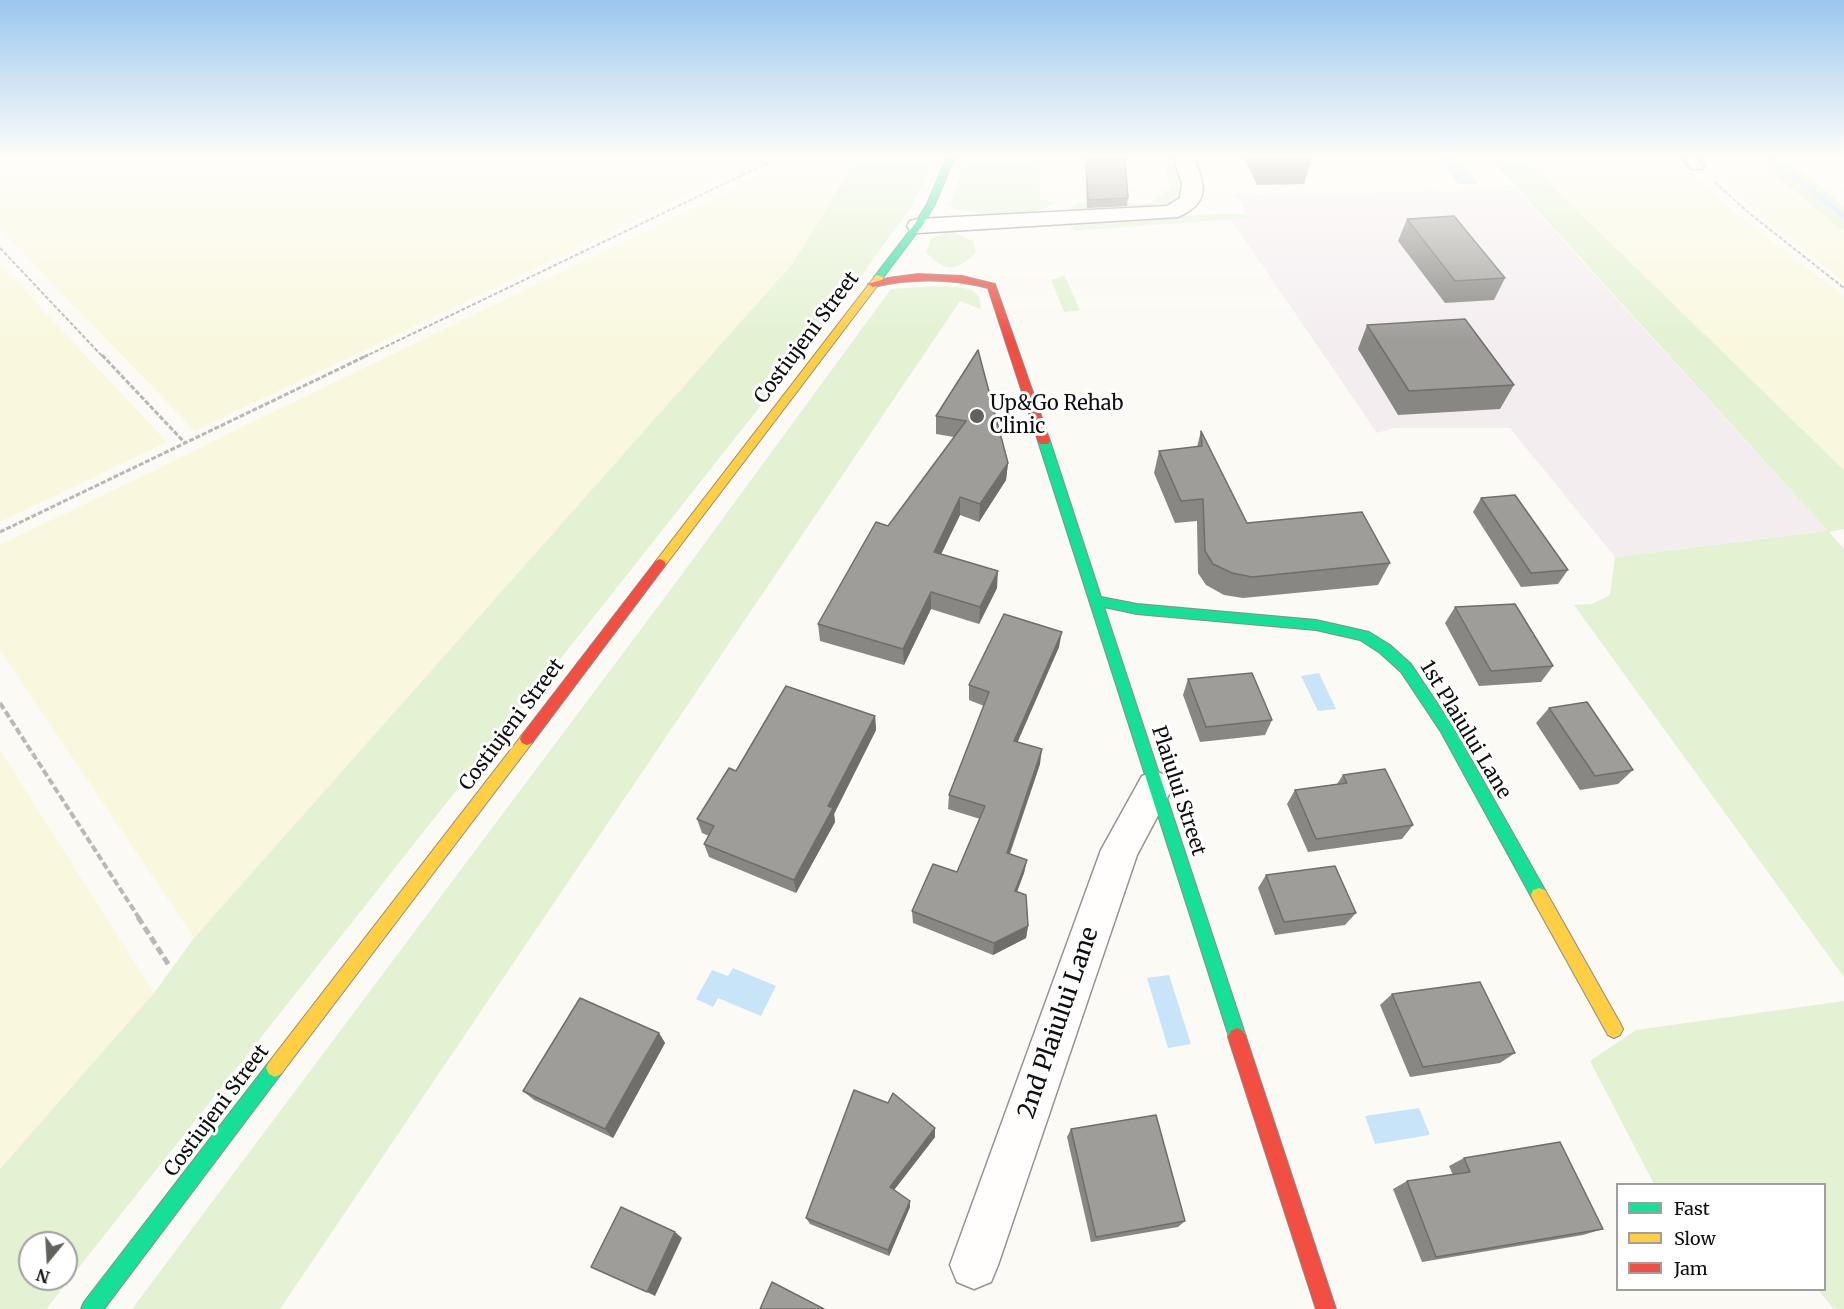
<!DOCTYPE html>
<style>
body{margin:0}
#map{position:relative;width:1844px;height:1309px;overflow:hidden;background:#fcfaf4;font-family:Merriweather,serif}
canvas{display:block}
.legend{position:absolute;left:1616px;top:1183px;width:210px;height:108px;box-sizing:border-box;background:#fff;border:2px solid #9f9f9f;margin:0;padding:8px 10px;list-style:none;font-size:18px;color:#0e0e0e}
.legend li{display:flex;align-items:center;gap:12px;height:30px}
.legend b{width:30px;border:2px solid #9f9f9f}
.north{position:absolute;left:18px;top:1231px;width:60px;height:60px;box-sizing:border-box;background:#fff;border:2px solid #9f9f9f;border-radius:50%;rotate:198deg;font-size:16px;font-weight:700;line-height:24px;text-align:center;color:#0e0e0e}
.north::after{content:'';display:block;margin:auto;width:21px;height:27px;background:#61615e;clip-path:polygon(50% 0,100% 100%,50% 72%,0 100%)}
</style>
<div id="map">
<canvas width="1844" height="1309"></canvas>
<ul class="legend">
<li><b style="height:8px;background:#16e098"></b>Fast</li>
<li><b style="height:8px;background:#ffcf43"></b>Slow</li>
<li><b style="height:8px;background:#f24e42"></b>Jam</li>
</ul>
<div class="north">N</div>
</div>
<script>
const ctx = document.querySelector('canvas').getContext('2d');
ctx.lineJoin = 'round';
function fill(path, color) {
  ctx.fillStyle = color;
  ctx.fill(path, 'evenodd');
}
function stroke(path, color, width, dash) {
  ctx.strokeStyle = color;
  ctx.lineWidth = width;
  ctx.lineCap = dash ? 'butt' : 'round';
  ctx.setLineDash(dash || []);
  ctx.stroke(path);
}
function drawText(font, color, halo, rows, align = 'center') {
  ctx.font = font + ' Merriweather,serif';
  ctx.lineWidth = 6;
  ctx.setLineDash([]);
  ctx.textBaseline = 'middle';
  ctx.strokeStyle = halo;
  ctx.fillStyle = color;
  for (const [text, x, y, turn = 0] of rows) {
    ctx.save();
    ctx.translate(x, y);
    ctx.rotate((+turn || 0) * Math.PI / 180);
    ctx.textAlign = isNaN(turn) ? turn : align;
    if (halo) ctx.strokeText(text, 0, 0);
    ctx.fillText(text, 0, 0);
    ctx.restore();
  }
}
fill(new Path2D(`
 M 1518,191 L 1828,531 L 1615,557 L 1510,428 L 1394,428 L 1377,433 L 1230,218 L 1248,217 L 1235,194 Z`), '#f4edf0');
fill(new Path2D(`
 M 0,157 L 768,157 L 195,431 L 0,229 Z
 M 798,157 L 858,157 L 793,263 L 194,938 L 0,650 L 0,545 Z
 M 1522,157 L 1675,157 L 1729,207 L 1844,296 L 1844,470 Z
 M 1694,157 L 1753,157 L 1844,232 L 1844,282 L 1737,196 Z
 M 0,264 L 167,442 L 0,522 Z
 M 0,750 L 154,993 L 0,1169 Z`), '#f9f8df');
fill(new Path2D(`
 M 858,157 L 936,157 L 911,207 L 842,303 L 46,1309 L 0,1309 L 0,1169 L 154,993 L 194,938 L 793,263 ZM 30,1243 L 66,1243 L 66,1279 L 30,1279 Z
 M 966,157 L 1039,157 L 1040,200 L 1058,201 C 1050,206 1041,210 1031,212 C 1013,216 966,214 949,206 Z
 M 1163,157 L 1177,157 L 1187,190 L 1173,204 L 1154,209 L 1063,214 L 1077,202 L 1150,203 L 1170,189 Z
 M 1489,157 L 1522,157 L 1844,470 L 1844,529 L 1829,532 L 1844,549 L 1844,977 L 1574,605 L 1592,604 L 1610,595 L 1615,557 L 1828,531 Z
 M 1753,157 L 1783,157 L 1844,206 L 1844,232 Z
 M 1217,214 L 1246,214 L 1249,218 L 1074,231 L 1068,223 Z
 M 951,231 L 973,241 L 976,252 C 957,272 945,273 926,252 L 931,238 Z
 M 1065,276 L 1080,310 L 1064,312 L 1051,280 Z
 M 937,286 L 960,287 L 972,290 L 979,296 L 981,309 L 960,301 L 280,1309 L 132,1309 L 680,577 L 891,289 Z
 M 1844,1001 L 1844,1309 L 1834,1309 L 1818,1290 L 1824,1290 L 1824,1184 L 1654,1184 L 1590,1061 L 1636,1030 Z`), '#e3f2d2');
fill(new Path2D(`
 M 1440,158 L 1459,158 L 1478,184 L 1458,184 Z
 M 1319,673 L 1336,709 L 1318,711 L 1301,676 Z
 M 733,968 L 776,986 L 761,1016 L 718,998 L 713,1007 L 696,999 L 712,970 L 728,976 Z
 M 1169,975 L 1191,1044 L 1168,1048 L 1147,978 Z
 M 1419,1108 L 1430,1135 L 1375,1144 L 1365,1116 Z`), '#c8e4f8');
fill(new Path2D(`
 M 1765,157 L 1774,157 L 1844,213 L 1844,219 Z`), '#c8e4f8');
const lane = new Path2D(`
 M 1681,157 L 1695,157 L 1704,166 L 1702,169 L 1692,169 Z`);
const street = new Path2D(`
 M 1173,157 L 1193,157 C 1206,185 1210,203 1178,217 L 918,233 L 910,231 L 907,226 L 910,221 L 918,219 L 1167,206 L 1180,198 L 1182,183 Z
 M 1155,771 L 1168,776 L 1173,787 L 1137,855 L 998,1265 L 991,1282 L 974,1289 L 957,1282 L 950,1265 L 1101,850 L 1142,776 Z`);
const fast = new Path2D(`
 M 947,157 L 955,157 L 935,204 L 922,226 L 882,279 L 876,279 L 874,277 L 914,225 L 927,204 Z
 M 1044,437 L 1050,441 L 1101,597 L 1137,604 L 1316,620 L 1369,632 L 1390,645 L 1411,664 L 1451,724 L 1545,890 L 1547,895 L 1545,900 L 1539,902 L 1533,900 L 1441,732 L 1401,672 L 1380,653 L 1360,640 L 1316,630 L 1137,614 L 1104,607 L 1246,1037 L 1243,1043 L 1237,1046 L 1231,1043 L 1038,441 Z
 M 275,1059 L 281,1062 L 284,1068 L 281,1074 L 104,1309 L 81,1309 L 84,1302 L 269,1062 Z`);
const slow = new Path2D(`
 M 876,275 L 884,277 L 664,567 L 656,567 L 654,564 L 656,561 Z
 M 527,733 L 532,735 L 534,739 L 532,743 L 281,1074 L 275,1077 L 269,1074 L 266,1068 L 269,1062 L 522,735 Z
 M 1539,888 L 1545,890 L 1620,1023 L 1623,1029 L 1620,1035 L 1614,1038 L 1608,1035 L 1533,900 L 1531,895 L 1533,890 Z`);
const jam = new Path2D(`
 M 918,274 L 962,276 L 995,284 L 1050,441 L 1048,444 L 1040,444 L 1038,441 L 988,288 C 949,278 912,278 873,287 L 868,284 L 888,278 Z
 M 660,559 L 664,561 L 666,564 L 664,567 L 532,743 L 527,745 L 522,743 L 520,739 L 522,735 L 656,561 Z
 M 1237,1028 L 1243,1031 L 1246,1037 L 1336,1309 L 1316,1309 L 1228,1037 L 1231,1031 Z`);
stroke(lane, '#959492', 3);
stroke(street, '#959492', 3);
stroke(fast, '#8c8b88', 2);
stroke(slow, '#8c8b88', 2);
stroke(jam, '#8c8b88', 2);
stroke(new Path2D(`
 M 1715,182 L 1749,213 L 1844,288
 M 0,248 L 103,357
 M 364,357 L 780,157`), '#b8b8b7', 2, [4, 2]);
stroke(new Path2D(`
 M 102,355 L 185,443
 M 0,532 L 368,355`), '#b8b8b7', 3, [5, 2]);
stroke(new Path2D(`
 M 0,703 L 139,918`), '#b8b8b7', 4, [7, 3]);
stroke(new Path2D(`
 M 138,917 L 170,967`), '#b8b8b7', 5, [8, 4]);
fill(lane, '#fffefd');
fill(street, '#fffefd');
fill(fast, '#16e098');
fill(slow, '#ffcf43');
fill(jam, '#f24e42');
fill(new Path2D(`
 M 1085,157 L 1120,157 L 1128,198 L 1127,206 L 1087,208 Z
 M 1244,157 L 1306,157 L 1310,164 L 1304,184 L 1257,185 Z
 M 1407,219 L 1505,278 L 1494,300 L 1445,303 L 1398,241 Z
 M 1367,325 L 1514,385 L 1500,409 L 1398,415 L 1358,349 Z
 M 978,350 L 1008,463 L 1006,480 L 979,522 L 960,515 L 941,554 L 997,588 L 979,624 L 931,609 L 904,665 L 820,641 L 818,624 L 954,437 L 936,434 L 936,416 Z
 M 1201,431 L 1247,523 L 1390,563 L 1378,585 L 1243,598 L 1224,595 L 1206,585 L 1198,573 L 1197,521 L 1175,523 L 1154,473 L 1159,451 L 1197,447 Z
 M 1481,498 L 1568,570 L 1558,584 L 1521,587 L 1473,512 Z
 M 1455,607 L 1553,666 L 1541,682 L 1479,686 L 1445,623 Z
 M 1059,647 L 1017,742 L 1040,764 L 1010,854 L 1027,860 L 1024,873 L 1017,891 L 1028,926 L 1026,938 L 993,955 L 913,923 L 912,911 L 957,872 L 980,819 L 948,809 L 949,795 L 984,706 L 969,700 L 969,685 Z
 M 1188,679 L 1272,720 L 1265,735 L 1200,742 L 1183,695 Z
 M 1549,708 L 1633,770 L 1618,784 L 1580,790 L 1536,723 Z
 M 875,716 L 876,730 L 834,814 L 835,822 L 796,893 L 709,857 L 704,844 L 709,836 L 702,833 L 697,819 L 736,771 Z
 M 1343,775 L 1413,825 L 1402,839 L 1308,852 L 1287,804 L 1295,790 L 1337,784 Z
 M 1266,875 L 1356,913 L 1345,925 L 1275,935 L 1258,888 Z
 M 1392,994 L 1515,1053 L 1500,1063 L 1410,1077 L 1380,1005 Z
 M 659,1033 L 665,1043 L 613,1138 L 534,1100 L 523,1091 Z
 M 935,1128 L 935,1137 L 894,1190 L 910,1207 L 889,1256 L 810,1224 L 806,1218 Z
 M 1071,1129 L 1185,1221 L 1178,1227 L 1091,1242 L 1067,1137 Z
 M 1464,1158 L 1603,1229 L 1583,1235 L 1422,1262 L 1393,1189 L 1407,1181 L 1453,1175 L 1449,1166 Z`), '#898784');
fill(new Path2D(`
 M 1008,463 L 1006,480 L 979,522 L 980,504 Z
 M 960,497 L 960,515 L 934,569 L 934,552 Z
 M 998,571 L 997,588 L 979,624 L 980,607 Z
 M 931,592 L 931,609 L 904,665 L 903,649 Z
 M 1062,632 L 1059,647 L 1012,755 L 1014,741 Z
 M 875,716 L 876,730 L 834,814 L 835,822 L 796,893 L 794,880 L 828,806 Z
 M 1042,749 L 1040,764 L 1005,866 L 1007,853 Z
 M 1027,860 L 1024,873 L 1013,903 L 1015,891 Z
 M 1028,926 L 1026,938 L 993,955 L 994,943 Z
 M 659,1033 L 665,1043 L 613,1138 L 605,1129 Z
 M 935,1128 L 935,1137 L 891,1194 L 890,1187 Z
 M 910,1201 L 910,1207 L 889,1256 L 888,1250 Z
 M 675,1232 L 682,1238 L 655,1296 L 647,1292 Z`), '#6f6e6b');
const building = new Path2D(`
 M 1086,157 L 1120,157 L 1121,159 L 1125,159 L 1128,198 L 1088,200 Z
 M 1258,157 L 1306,157 L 1310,164 L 1262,165 Z
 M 1454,216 L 1505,278 L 1455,281 L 1407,219 Z
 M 1465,319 L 1514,385 L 1409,391 L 1367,325 Z
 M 978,350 L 1008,463 L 980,504 L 960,497 L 934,552 L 998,571 L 980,607 L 931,592 L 903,649 L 818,624 L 876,522 L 888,526 L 966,421 L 936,416 Z
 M 1201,431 L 1247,523 L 1362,512 L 1390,563 L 1252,577 L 1232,573 L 1213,564 L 1205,551 L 1203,499 L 1181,501 L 1159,451 L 1202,446 Z
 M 1515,495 L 1568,570 L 1531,573 L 1481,498 Z
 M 1515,604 L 1553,666 L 1491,671 L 1455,607 Z
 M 1004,614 L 1062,632 L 1014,741 L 1042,749 L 1007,853 L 1027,860 L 1015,891 L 1026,895 L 1028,926 L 994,943 L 912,911 L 933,864 L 957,872 L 985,806 L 949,795 L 989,692 L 969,685 Z
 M 1252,673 L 1272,720 L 1206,727 L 1188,679 Z
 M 786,686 L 875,716 L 828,806 L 833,808 L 794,880 L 704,844 L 714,826 L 697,819 L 729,768 L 736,771 Z
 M 1587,702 L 1633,770 L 1595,776 L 1549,708 Z
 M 1385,769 L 1413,825 L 1316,839 L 1295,790 L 1347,783 L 1343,775 Z
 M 1335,866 L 1356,913 L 1284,922 L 1266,875 Z
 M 1480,982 L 1515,1053 L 1423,1067 L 1392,994 Z
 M 580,998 L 659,1033 L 605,1129 L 523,1091 Z
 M 854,1090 L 888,1103 L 893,1093 L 935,1128 L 890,1187 L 910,1201 L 888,1250 L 806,1218 Z
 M 1156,1115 L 1185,1221 L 1096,1237 L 1071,1129 Z
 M 1560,1142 L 1603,1229 L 1436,1257 L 1407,1181 L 1470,1172 L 1464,1158 Z
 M 621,1207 L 675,1232 L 647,1292 L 591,1267 Z
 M 772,1282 L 824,1309 L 760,1309 Z`);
fill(building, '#9f9d99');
stroke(building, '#6f6e6b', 1.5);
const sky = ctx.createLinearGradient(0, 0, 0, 340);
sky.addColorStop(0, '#9bc7ee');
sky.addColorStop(0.46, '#fefdfa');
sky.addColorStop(1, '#fefdfa00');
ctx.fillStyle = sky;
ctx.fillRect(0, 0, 1844, 340);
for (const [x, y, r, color] of [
 [977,416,8,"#61615e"]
]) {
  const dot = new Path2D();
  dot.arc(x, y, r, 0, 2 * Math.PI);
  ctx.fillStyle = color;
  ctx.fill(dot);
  stroke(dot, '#fff', 2);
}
drawText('20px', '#0e0e0e', '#fff', [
 ["Costiujeni Street",807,338,-53],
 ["Costiujeni Street",512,725,-53],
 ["1st Plaiului Lane",1465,730,59],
 ["Plaiului Street",1178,791,72],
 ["Costiujeni Street",217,1111,-53]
]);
drawText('20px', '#0e0e0e', '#fff', [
 ["Up&Go Rehab",990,404],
 ["Clinic",990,427]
], 'left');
drawText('24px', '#0e0e0e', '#fff', [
 ["2nd Plaiului Lane",1059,1023,-71]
]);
</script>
